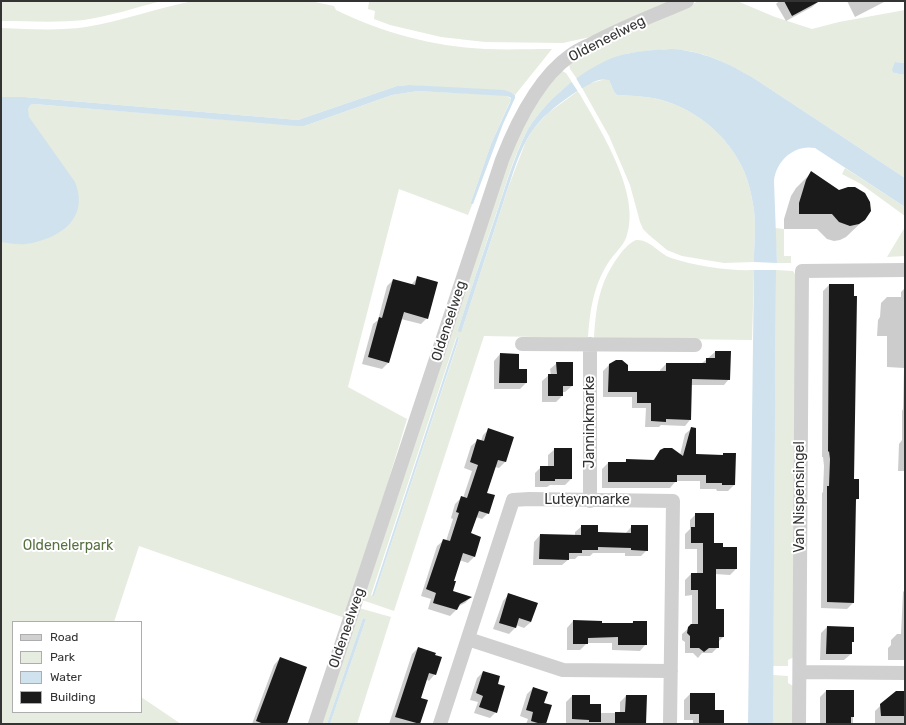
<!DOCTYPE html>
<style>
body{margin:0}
#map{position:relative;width:906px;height:725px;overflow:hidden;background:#fff;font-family:Rubik,sans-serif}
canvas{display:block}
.frame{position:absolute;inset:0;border:2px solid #333;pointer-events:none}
.legend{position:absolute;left:12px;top:621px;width:130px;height:92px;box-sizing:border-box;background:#fff;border:1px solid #adadad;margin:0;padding:5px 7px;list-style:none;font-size:12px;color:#333}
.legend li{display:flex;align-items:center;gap:8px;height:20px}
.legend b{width:20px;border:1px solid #adadad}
</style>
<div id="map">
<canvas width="906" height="725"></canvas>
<div class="frame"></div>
<ul class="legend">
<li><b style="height:5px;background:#d0d0d0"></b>Road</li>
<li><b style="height:11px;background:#e6ecdf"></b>Park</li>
<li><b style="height:11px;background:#cfe2ee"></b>Water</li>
<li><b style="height:11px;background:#1a1a1a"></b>Building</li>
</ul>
</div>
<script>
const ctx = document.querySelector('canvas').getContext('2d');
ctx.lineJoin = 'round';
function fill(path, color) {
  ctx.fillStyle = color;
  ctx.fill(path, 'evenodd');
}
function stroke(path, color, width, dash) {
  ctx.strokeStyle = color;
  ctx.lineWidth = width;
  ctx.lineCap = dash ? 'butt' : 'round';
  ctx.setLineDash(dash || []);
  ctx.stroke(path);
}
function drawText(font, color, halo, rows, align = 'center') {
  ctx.font = font + ' Rubik,sans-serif';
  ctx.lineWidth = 4;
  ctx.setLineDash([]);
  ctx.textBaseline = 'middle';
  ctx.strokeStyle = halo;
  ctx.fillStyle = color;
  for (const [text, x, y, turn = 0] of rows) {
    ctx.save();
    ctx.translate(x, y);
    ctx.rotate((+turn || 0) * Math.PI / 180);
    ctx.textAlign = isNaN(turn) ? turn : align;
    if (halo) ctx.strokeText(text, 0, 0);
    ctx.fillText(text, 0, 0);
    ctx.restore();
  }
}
fill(new Path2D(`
 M 1,1 L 161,1 C 135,8 110,16 84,20 C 56,23 29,21 1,21 Z
 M 193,1 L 310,1 L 334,6 L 336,10 C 384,33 431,46 485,49 C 507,50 530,49 552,49 L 515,95 L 514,94 L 409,85 L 397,86 L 298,120 L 24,97 L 30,105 L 34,104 L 304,126 L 392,95 L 418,91 L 502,95 L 507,96 L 511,99 L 491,144 L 471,202 L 472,205 L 468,215 L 399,189 L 348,387 L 407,419 L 360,575 L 345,618 L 139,546 L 114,622 L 13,622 L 13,712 L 141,712 L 141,697 L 181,724 L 1,724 L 1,28 C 29,29 58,31 86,27 C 122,21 157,8 193,1 Z
 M 416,1 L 684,1 L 590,37 L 563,43 L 485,42 L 441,37 L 390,25 L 374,19 L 375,11 L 368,9 L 369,2 Z
 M 699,1 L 737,1 L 775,17 L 812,29 L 839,22 L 905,10 L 905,63 L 895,62 L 894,73 L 905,75 L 905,178 L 755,79 C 716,57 693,45 647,51 C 638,52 626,53 617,57 C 603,63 590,72 577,79 L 570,69 L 569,64 L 583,55 Z
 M 562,71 L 566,73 L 572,82 C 556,94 541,109 530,126 C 515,151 507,181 498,208 C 484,249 471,289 458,330 L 462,330 L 508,188 L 526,141 L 534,128 L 548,113 L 578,91 C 599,128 643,195 626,238 C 623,246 613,255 608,263 C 593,287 590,311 588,338 L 484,336 L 394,611 L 362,600 L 514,141 L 542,94 ZM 458,337 L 459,339 L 374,596 L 372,596 L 371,595 L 456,338 Z
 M 606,79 L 609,80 L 614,92 L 617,95 C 634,96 652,96 668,102 C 700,113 729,138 743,169 C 749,182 752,197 754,210 C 756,227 754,245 754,262 L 724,263 L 682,256 L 667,250 L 649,235 L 643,229 L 640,222 L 630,185 L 609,136 L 582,88 L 587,84 Z
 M 845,168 L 905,207 L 905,216 L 861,184 L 842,174 Z
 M 905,227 L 905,256 L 887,257 Z
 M 775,228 L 784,229 L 784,256 L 791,256 L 791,263 L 777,263 Z
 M 636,240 C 650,239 658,253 671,258 C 695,266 728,271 754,270 L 752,340 L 594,338 C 596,307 599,283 618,257 C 623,250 628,244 636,240 Z
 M 776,270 L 793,271 L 797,277 L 794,657 L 788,660 L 788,666 L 773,666 Z
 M 359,608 L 391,617 L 357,724 L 330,724 L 366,619 L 363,618 L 327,724 L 320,724 Z
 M 773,675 L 788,676 L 788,683 L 793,686 L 793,724 L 773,724 Z`), '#e6ecdf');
fill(new Path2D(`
 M 672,49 C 703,51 728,63 755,79 L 905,178 L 905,207 L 815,148 C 794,144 776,161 774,181 L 777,263 L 754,262 C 754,245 756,227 754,210 C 752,197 749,182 743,169 C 729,138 700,113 668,102 C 652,96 634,96 617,95 L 614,92 L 609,80 C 597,77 585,87 576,92 C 561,102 546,113 535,127 C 520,146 512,177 504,200 C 490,243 476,287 462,330 L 461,332 L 459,332 L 458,330 C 470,292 483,253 496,215 C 505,188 513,160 525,135 C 541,103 584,67 618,56 C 635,51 654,50 672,49 Z
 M 895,62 L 905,63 L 905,75 L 894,73 L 892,70 Z
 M 409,85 L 504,90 L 510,92 L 515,95 L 515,98 L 503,124 L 473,204 L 471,204 L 471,202 L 491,144 L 510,102 L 511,98 L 507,96 L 418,91 L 392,95 L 304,126 L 297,126 L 34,104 L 30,105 L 28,109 L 29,117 L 75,182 C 90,219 59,239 26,244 C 18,245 9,243 1,242 L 1,97 L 24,97 L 298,120 L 397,86 Z
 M 754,270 L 776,270 L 773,724 L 748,724 Z
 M 457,337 L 459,338 L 374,596 L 372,596 Z
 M 363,618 L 366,619 L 330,724 L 327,724 Z`), '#cfe2ee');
fill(new Path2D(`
 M 576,78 L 583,90 L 579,93 L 571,81 Z`), '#fff');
fill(new Path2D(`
 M 779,1 L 819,1 L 812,7 L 786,21 L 776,4 Z
 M 847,1 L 886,1 L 855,17 Z
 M 811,173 L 866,218 L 846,237 L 840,240 L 834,241 L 827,239 L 817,229 L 784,229 L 784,219 L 791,196 L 796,188 Z
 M 418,277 L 427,318 L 421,324 L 401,319 L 388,363 L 382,369 L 362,364 L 373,324 L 378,320 L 387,286 L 393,280 L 411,285 Z
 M 829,285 L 853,480 L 858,498 L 855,501 L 853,603 L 847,609 L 821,608 L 822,493 L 823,492 L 824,466 L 823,457 L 822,457 L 823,291 Z
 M 905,288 L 905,471 L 898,471 L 899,444 L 902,440 L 902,411 L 903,409 L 904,368 L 887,367 L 887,336 L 877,336 L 878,320 L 880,317 L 881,303 L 887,297 L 901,297 L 901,292 Z
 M 715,352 L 729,379 L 724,385 L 691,385 L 690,420 L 685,426 L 661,425 L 659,427 L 645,427 L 646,408 L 632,408 L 632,397 L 603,397 L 603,371 L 609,365 L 627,372 L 660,372 L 660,370 L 666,364 L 701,364 Z
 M 500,354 L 518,370 L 526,383 L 520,389 L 494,389 L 494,361 Z
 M 557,363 L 572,386 L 565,392 L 562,392 L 562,396 L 556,402 L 542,402 L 542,381 L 549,375 L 551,375 L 550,369 Z
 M 692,428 L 695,455 L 722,456 L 723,454 L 734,485 L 728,491 L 717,491 L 716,489 L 700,489 L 700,481 L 676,481 L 670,488 L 602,488 L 602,469 L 608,463 L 624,463 L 627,460 L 652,461 L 661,451 L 680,455 L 685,434 Z
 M 489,429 L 505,462 L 499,468 L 495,467 L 486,493 L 488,513 L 482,519 L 476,517 L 470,534 L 474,557 L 468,563 L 459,560 L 453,581 L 451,592 L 470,598 L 465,603 L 457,607 L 456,610 L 450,616 L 428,609 L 431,599 L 421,596 L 437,546 L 444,540 L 446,541 L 453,519 L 451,518 L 455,504 L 462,497 L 463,498 L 472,471 L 464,468 L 471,446 L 478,440 L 481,441 L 483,435 Z
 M 555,449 L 571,479 L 565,485 L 550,485 L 547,487 L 535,487 L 535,473 L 541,467 L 548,467 L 548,455 Z
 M 696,514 L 713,544 L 722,548 L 736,569 L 730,575 L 715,574 L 715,610 L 723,637 L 718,642 L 718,647 L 712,653 L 702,653 L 698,658 L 693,653 L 685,653 L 685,642 L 682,640 L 682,634 L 692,625 L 692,595 L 685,596 L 685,580 L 691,574 L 697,574 L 697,549 L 685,549 L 685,534 L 690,529 L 690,520 Z
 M 582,526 L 597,533 L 625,534 L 632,526 L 647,550 L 641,556 L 625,556 L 625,553 L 593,553 L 590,556 L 578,556 L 575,559 L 569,559 L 562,565 L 533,565 L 534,542 L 540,535 L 575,536 L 575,532 Z
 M 905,554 L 905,566 L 904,566 L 904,555 Z
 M 905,590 L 905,660 L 888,660 L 888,648 L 891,645 L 891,640 L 897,634 L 901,634 L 903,592 Z
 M 509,594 L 531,622 L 524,628 L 516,625 L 515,628 L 509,634 L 493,629 L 503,601 Z
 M 573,621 L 601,624 L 631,624 L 633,622 L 646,644 L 640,651 L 612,650 L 612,643 L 587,643 L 580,650 L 567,650 L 567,628 Z
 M 827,627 L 853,628 L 853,641 L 851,644 L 851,654 L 844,660 L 820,660 L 821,633 Z
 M 418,648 L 435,674 L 429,681 L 426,679 L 419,698 L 427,701 L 419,724 L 389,724 L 412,654 Z
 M 280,658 L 286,724 L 252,724 L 274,665 Z
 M 483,672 L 496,685 L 496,712 L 490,718 L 474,713 L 478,702 L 470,700 L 477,678 Z
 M 533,688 L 545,724 L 526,724 L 528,719 L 520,716 L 527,694 Z
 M 826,691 L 853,691 L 853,724 L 820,724 L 820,697 Z
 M 905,692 L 905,724 L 875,724 L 875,711 L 881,705 Z
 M 690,694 L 714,711 L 723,724 L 693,724 L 693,720 L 684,720 L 684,700 Z
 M 572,696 L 600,713 L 620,713 L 620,702 L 626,696 L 645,724 L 566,724 L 566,702 Z`), '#0003');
fill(new Path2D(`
 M 784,1 L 820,1 L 792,16 Z
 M 811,171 L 839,190 L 848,187 L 855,187 L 865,193 L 870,202 L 871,211 L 865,220 L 859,224 L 850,226 L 839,222 L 832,214 L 799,214 L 799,203 L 806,180 Z
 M 417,276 L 438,282 L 428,319 L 404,312 L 389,363 L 368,357 L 379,317 L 382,318 L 393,279 L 415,285 Z
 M 829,284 L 854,284 L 854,296 L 857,296 L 854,479 L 859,479 L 859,499 L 856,499 L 854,603 L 827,602 L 827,486 L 829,486 L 830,459 L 829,451 L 828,452 Z
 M 715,351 L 731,351 L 730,380 L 692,379 L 691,420 L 666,419 L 666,422 L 651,421 L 651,403 L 637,403 L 637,392 L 608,392 L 609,364 L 616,360 L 622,360 L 628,365 L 628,371 L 666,371 L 666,363 L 706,363 L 706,358 L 715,358 Z
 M 500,353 L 519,354 L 519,369 L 527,369 L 527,383 L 499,383 Z
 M 556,362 L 573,362 L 573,386 L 563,386 L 563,396 L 548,396 L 548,374 L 557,374 Z
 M 691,427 L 696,428 L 696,454 L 723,455 L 723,453 L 736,453 L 735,485 L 722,485 L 722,483 L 706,483 L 706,475 L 677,475 L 677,482 L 608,482 L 608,462 L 626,462 L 626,459 L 654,460 L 660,450 L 664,448 L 672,448 L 683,456 Z
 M 488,428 L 514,437 L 506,462 L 498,460 L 487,493 L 495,495 L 489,514 L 479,511 L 471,533 L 481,537 L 475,557 L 463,553 L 454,581 L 456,581 L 453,591 L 472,597 L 460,604 L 457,610 L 433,603 L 436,593 L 426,589 L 443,539 L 450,541 L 459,513 L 456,512 L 461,496 L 467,498 L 478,465 L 470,462 L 477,439 L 484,441 Z
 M 554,448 L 572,448 L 572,479 L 555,479 L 555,481 L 540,481 L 540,466 L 554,466 Z
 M 695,513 L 714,513 L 714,543 L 723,543 L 723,547 L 737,547 L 737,569 L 716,569 L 716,609 L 724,609 L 724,637 L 719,637 L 719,648 L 709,648 L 704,652 L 699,648 L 690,648 L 690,636 L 687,633 L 688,627 L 691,624 L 698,624 L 698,590 L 691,590 L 691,573 L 703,573 L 703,543 L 691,543 L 691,527 L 695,527 Z
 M 581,525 L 598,525 L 598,532 L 631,533 L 631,525 L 648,525 L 648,551 L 631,550 L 631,548 L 598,547 L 598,550 L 582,550 L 582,553 L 569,553 L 569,560 L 539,559 L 540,534 L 581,535 Z
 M 508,593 L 538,603 L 531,622 L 519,618 L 516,628 L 499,623 Z
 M 573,620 L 602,621 L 602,623 L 633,623 L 633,621 L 647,621 L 647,645 L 618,645 L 618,637 L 588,638 L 588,644 L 573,644 Z
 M 827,626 L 854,627 L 854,642 L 852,642 L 852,654 L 826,654 Z
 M 418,647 L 436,653 L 435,655 L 442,657 L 436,675 L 429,673 L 421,698 L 428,700 L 420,724 L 395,717 Z
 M 280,657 L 307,667 L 287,724 L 264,724 L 256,721 Z
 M 483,671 L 500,676 L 498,684 L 505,686 L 497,713 L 479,707 L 483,696 L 476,693 Z
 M 533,687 L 548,692 L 544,703 L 552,705 L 546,724 L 541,724 L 531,721 L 533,712 L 526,710 Z
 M 826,690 L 854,690 L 854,717 L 851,717 L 851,724 L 826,724 Z
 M 896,691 L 905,691 L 905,716 L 881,716 L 880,704 Z
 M 690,693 L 715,693 L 715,710 L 724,710 L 724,724 L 699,724 L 699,714 L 690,714 Z
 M 572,695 L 590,695 L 590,704 L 601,704 L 601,722 L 589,722 L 589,720 L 572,719 Z
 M 626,695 L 647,695 L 646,724 L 615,724 L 615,712 L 625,712 Z`), '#1a1a1a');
stroke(new Path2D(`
 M 522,344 L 695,345
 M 590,501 L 590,344
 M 468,639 L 563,670 L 671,671
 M 800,672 L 905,673
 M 315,724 L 502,160 C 516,124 538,78 571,55 C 579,49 588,46 595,42 C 625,26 657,14 687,1
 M 440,724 L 513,500 L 529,499 L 673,501 L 670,724
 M 799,724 L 802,271 L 905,270`), '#d0d0d0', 14);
drawText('14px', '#333', '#fff', [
 ["Oldeneelweg",607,39,-27],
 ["Oldeneelweg",449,321,-72],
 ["Janninkmarke",590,422,-90],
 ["Van Nispensingel",800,497,-90],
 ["Luteynmarke",587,500],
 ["Oldeneelweg",347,628,-71]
]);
drawText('14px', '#56703f', '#fff', [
 ["Oldenelerpark",68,546]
]);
</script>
